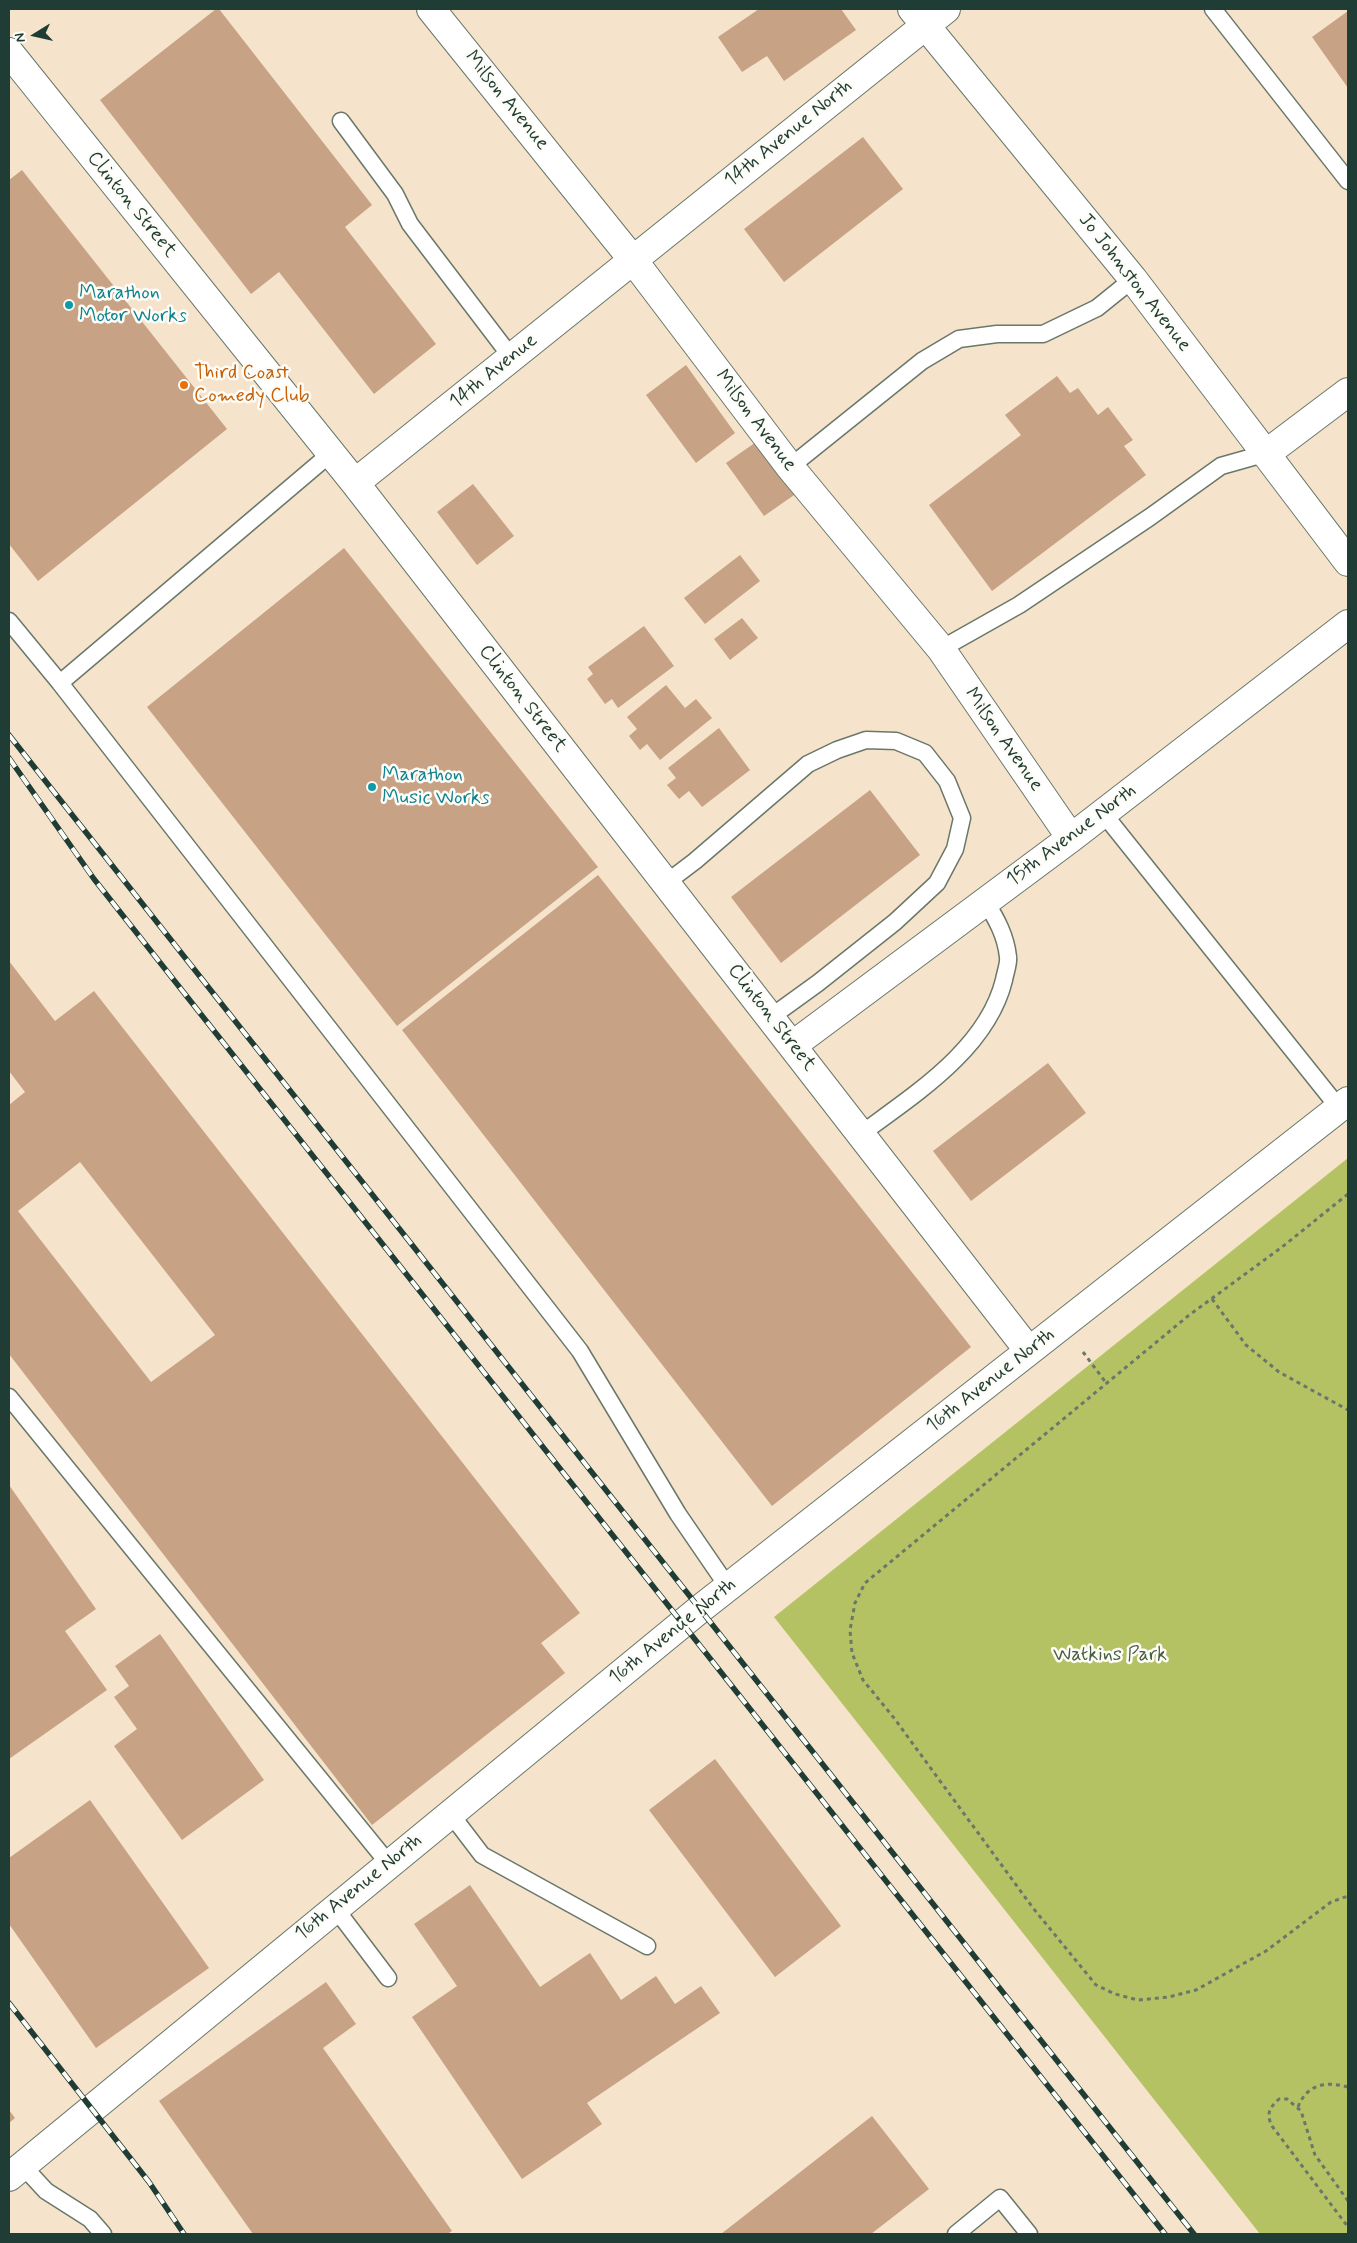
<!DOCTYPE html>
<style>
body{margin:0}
#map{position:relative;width:1357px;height:2243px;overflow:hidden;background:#f5e4cb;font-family:Mynerve,sans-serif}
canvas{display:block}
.frame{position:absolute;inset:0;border:10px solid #1f3d34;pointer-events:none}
.north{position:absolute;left:10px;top:10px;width:50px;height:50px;-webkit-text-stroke:4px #fdfcf7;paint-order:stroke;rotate:260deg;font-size:14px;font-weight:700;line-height:20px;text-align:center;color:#1f3d34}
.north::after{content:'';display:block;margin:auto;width:18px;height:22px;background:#1f3d34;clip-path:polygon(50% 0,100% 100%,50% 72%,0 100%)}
</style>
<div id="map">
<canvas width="1357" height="2243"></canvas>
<div class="frame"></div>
<div class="north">N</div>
</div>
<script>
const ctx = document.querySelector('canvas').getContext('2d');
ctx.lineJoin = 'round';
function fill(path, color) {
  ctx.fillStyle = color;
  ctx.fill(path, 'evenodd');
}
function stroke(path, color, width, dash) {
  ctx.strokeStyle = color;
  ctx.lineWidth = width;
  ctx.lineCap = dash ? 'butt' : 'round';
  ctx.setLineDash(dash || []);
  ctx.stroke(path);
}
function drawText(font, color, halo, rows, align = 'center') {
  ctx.font = font + ' Mynerve,sans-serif';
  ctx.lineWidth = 5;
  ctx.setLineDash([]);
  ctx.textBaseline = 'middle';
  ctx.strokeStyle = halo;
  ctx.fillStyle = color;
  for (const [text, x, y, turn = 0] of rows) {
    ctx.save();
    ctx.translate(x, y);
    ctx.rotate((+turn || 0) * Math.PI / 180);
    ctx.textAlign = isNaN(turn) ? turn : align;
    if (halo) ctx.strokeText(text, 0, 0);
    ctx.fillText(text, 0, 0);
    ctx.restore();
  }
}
fill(new Path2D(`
 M 1348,1158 L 1348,2234 L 1260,2234 L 774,1617 Z`), '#b5c264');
fill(new Path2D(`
 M 216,9 L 219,9 L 372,205 L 345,227 L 436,344 L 374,394 L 279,272 L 251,294 L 100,100 Z
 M 759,9 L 841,9 L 856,30 L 784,81 L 767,56 L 742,72 L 718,37 Z
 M 1348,11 L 1348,88 L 1312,37 Z
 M 863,137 L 903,189 L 784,282 L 744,229 Z
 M 22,170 L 227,429 L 38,581 L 9,544 L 9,180 Z
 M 686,365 L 735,433 L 696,463 L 646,395 Z
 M 1057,376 L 1070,393 L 1078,388 L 1098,415 L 1108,407 L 1133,440 L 1124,446 L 1146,475 L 992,591 L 929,505 L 1021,435 L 1005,415 Z
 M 759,440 L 797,493 L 764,516 L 726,463 Z
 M 473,484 L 514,536 L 477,565 L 437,512 Z
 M 344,548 L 598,867 L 397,1026 L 147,707 Z
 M 740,555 L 760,581 L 705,624 L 684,598 Z
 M 742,618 L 758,638 L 730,660 L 714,639 Z
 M 644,626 L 674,666 L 618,708 L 612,699 L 605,704 L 587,679 L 593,674 L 588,667 Z
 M 666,685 L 685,708 L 696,699 L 712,718 L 660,760 L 647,744 L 640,750 L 629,736 L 637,729 L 627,717 Z
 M 719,728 L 750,770 L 702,807 L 689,791 L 679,799 L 667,785 L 676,778 L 668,768 Z
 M 870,790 L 920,855 L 781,963 L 731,897 Z
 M 598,875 L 971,1347 L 772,1506 L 402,1030 Z
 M 9,961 L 55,1021 L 94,991 L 580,1613 L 541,1643 L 565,1673 L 372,1825 L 9,1354 L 9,1105 L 25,1092 L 9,1071 ZM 80,1162 L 215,1335 L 151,1382 L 18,1211 Z
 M 1048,1063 L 1086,1113 L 971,1201 L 933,1151 Z
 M 9,1485 L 96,1609 L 65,1631 L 107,1690 L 9,1759 Z
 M 160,1634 L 264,1780 L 182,1840 L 114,1746 L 137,1729 L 114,1697 L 129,1686 L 115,1666 Z
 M 715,1759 L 841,1926 L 775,1977 L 649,1810 Z
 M 90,1800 L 209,1968 L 96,2048 L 9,1924 L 9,1858 Z
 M 470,1885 L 540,1987 L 590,1953 L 621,2000 L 656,1976 L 675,2004 L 701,1986 L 720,2013 L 587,2103 L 602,2124 L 522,2179 L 412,2017 L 457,1986 L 414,1924 Z
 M 326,1982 L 356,2024 L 323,2048 L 452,2231 L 447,2234 L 253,2234 L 159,2101 Z
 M 9,2110 L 15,2118 L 9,2123 Z
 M 872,2116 L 929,2189 L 871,2234 L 721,2234 Z`), '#c7a284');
const service = new Path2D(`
 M 1213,9 L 1348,181
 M 341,121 L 395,194 L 410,224 L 512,358
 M 790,467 L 922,361 L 959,339 L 997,334 L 1043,334 L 1097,308 L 1133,279
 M 9,621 L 60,683 L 580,1351 L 678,1514 L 728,1587
 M 941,649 L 1019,605 L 1150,517 L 1221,466 L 1267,453
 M 60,683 L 330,454
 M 1103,813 L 1339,1108
 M 666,883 L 695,861 L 808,764 L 837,750 L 866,740 L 896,741 L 925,753 L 947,781 L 962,818 L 955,849 L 937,883 L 895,922 L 818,983 L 771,1017
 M 861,1134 C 915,1094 987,1049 1004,980 C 1005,973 1009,964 1008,957 C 1006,936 996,918 985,901
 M 9,1397 L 389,1864
 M 450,1813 L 482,1855 L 647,1946
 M 335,1908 L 388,1978
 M 22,2165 L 46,2191 L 90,2219 L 103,2234
 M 956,2234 L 1000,2198 L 1029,2234`);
const minor = new Path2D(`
 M 431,9 L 633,260 L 790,467 L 941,649 L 1071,838
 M 9,52 L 355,483 L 1029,1351
 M 1267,453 L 1348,392
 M 355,483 L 946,9
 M 793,1045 L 1071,838 L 1348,624
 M 9,2177 L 700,1609 L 1348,1101`);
const tertiary = new Path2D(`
 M 912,9 L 1133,279 L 1348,562`);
stroke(service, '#6a7769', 19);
stroke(minor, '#6a7769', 30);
stroke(tertiary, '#6a7769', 30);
stroke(new Path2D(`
 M 1348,1194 L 1282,1247 L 1188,1316 L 865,1583 L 855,1603 L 850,1630 L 852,1653 L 863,1680 L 894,1718 L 1033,1908 L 1096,1985 L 1115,1994 L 1138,2000 L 1169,1997 L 1196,1990 L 1266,1951 L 1331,1902 L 1348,1896
 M 1212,1299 L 1246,1345 L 1279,1372 L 1348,1410
 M 1083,1352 L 1107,1384
 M 1298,2107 C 1307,2084 1326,2081 1348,2087
 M 1348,2201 L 1315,2155 L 1301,2111 L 1287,2099 L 1279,2099 C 1269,2108 1266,2114 1272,2126 L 1348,2227`), '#6a7769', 3, [4, 4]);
stroke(service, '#fff', 16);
stroke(minor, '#fff', 28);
stroke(tertiary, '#fff', 28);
const rail = new Path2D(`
 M 9,735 L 1194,2234
 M 9,758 L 94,879 L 1165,2234
 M 9,2003 L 149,2182 L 184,2234`);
stroke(rail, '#1f3d34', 5.5);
stroke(rail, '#fdfcf7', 4, [11]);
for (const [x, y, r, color] of [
 [69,305,5,"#0f9aa8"],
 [184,385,5,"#e8710a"],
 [372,787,5,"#0f9aa8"]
]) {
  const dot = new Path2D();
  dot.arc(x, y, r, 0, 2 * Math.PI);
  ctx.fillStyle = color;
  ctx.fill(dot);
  stroke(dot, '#fdfcf7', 2);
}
drawText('20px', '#1f3d34', '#fdfcf7', [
 ["Milson Avenue",506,101,51],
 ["14th Avenue North",789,134,-39],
 ["Clinton Street",131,205,51],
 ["Jo Johnston Avenue",1134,283,52],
 ["14th Avenue",494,372,-39],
 ["Milson Avenue",755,421,53],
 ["Clinton Street",522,699,52],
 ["Milson Avenue",1003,740,55],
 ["15th Avenue North",1072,836,-37],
 ["Clinton Street",771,1018,52],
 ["16th Avenue North",991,1381,-38],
 ["16th Avenue North",673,1632,-39],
 ["16th Avenue North",359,1888,-39]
]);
drawText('20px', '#0d838f', '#fdfcf7', [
 ["Marathon",79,294],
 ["Motor Works",79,317],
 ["Marathon",382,776],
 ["Music Works",382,799]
], 'left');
drawText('20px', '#c56008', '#fdfcf7', [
 ["Third Coast",194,374],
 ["Comedy Club",194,397]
], 'left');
drawText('20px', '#445e40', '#fdfcf7', [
 ["Watkins Park",1110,1656]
]);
</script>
